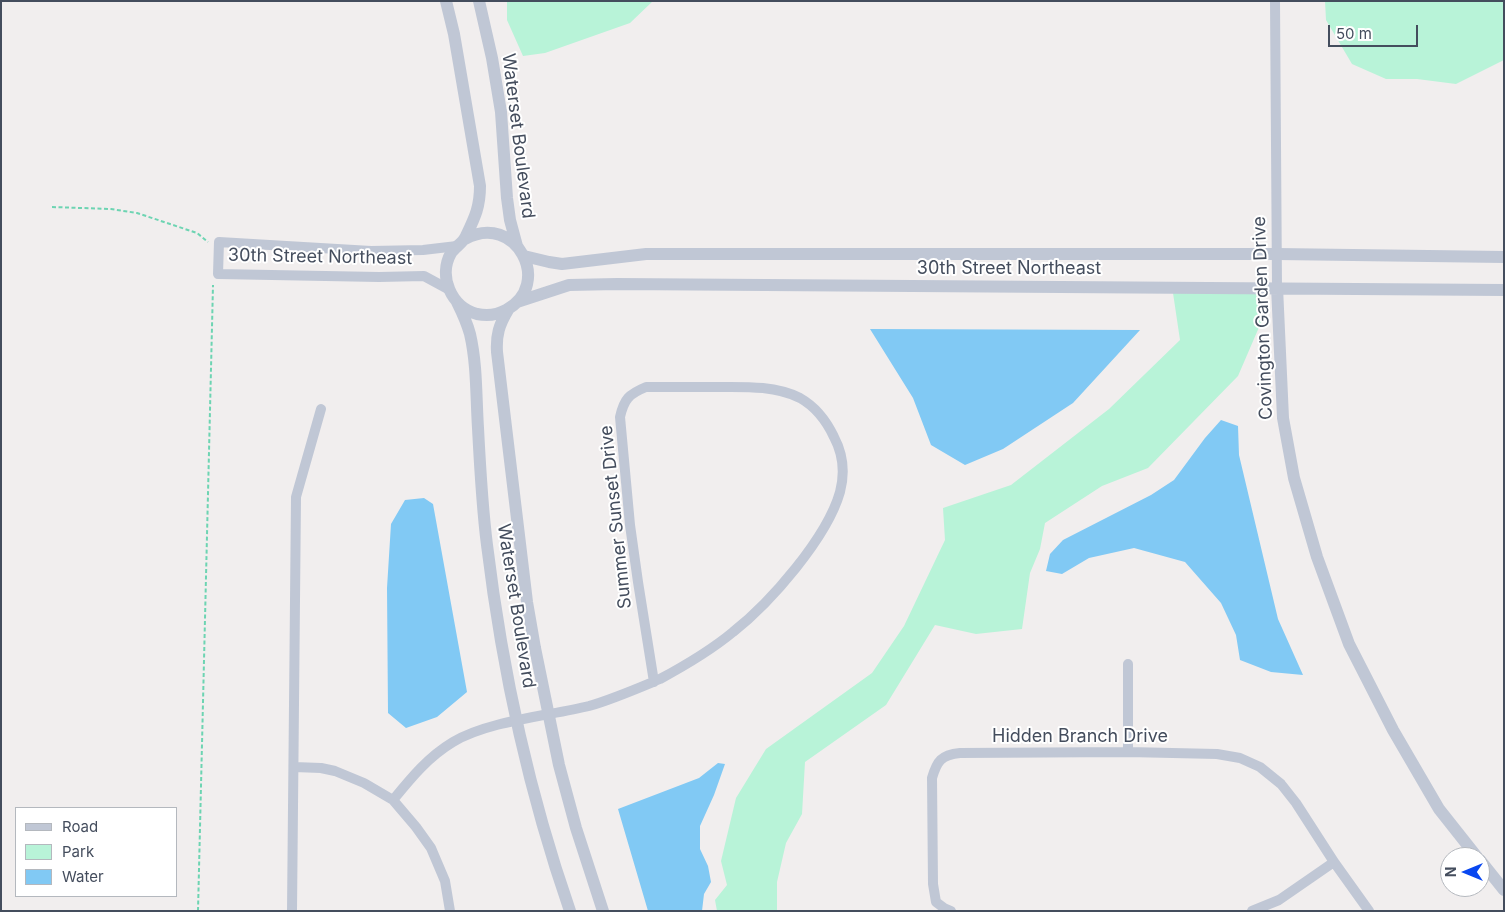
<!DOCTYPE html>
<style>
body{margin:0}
#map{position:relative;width:1505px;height:912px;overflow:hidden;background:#f1eeee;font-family:Inter,sans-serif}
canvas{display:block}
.frame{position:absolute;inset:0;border:2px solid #444d5d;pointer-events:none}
.legend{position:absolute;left:15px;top:807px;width:162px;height:90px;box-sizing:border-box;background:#fff;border:1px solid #b4b8be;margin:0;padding:6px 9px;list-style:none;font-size:15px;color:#444d5d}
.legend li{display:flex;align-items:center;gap:10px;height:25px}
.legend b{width:25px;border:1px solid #b4b8be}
.north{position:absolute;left:1440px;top:847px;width:50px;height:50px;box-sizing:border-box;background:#fff;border:1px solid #b4b8be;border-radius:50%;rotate:270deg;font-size:14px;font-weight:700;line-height:20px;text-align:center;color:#444d5d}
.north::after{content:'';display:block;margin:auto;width:18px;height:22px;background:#0947f0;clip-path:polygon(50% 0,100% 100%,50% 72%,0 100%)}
.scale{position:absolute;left:1328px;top:25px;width:90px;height:22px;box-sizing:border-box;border:2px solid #444d5d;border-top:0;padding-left:6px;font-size:15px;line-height:18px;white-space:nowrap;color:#444d5d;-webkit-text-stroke:4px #fff;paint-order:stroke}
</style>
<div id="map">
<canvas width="1505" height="912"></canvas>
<div class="frame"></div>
<ul class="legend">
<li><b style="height:6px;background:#c0c7d5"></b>Road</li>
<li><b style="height:14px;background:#b8f3d8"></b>Park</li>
<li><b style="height:14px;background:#81c9f4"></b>Water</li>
</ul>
<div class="north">N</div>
<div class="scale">50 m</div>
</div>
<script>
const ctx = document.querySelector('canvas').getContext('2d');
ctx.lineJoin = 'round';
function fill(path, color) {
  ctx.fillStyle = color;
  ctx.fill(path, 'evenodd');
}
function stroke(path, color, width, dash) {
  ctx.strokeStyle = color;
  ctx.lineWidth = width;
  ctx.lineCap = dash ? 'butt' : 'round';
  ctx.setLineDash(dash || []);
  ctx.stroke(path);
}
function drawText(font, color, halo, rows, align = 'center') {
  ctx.font = font + ' Inter,sans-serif';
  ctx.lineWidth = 4;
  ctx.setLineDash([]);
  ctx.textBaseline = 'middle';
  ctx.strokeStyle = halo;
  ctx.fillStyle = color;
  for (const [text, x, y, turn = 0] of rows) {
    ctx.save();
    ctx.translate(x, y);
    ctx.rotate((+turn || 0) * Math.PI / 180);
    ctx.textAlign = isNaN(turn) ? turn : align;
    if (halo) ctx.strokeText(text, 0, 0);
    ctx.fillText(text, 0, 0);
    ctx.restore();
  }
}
fill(new Path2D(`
 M 507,1 L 653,1 L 630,23 L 545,53 L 523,56 L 507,20 Z
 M 1325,1 L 1504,1 L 1504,60 L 1456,84 L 1417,79 L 1386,79 L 1352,64 L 1326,20 Z
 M 1173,293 L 1261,293 L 1263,318 L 1238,376 L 1148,468 L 1102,486 L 1045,523 L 1040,549 L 1030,573 L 1022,629 L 976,634 L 935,625 L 886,705 L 805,762 L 802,814 L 786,843 L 777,882 L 777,911 L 717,911 L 715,900 L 727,885 L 721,861 L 736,798 L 766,749 L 872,673 L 904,626 L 945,540 L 943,508 L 1011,485 L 1109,409 L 1180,340 Z`), '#b8f3d8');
fill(new Path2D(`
 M 870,329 L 1140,330 L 1073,403 L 1003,449 L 965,465 L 931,445 L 913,398 Z
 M 1221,420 L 1238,426 L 1239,455 L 1278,619 L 1303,675 L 1271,672 L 1240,660 L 1236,635 L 1221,603 L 1185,562 L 1134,548 L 1089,558 L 1062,574 L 1046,571 L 1050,554 L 1063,540 L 1151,495 L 1174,480 L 1205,438 Z
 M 424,498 L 433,504 L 467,692 L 437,717 L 406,728 L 388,713 L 387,588 L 391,524 L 405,500 Z
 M 718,763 L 725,764 L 714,795 L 700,826 L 700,849 L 708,866 L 711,882 L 704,894 L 702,911 L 648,911 L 618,809 L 699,778 Z`), '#81c9f4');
stroke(new Path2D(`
 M 52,207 L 111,209 L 137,213 L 197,233 L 208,242
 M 198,911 L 213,285`), '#6dd4b2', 2, [4, 2.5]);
stroke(new Path2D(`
 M 1275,1 L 1277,287
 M 448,289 L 424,276 L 379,277 L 218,274 L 219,242 L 371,251 L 423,250 L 457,246
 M 1128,752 L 1128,664
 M 294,767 L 321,768 L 335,771 L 364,783 L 393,800 L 416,827 L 431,848 L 445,881 L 450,911
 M 393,800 C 411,778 428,757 453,742 C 488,721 548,716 589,706 C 613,699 636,689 660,679 C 686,665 710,651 733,632 C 770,603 827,538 840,492 C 845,473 843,454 834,437 C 826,420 816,407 800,398 C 774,385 742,387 714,387 C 691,387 669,387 646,387 C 629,394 624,399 620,417 L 630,525 L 638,582 L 654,682
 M 1334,862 L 1369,911
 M 292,911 L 296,497 L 321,409
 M 951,911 L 944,908 L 936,902 L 933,884 L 932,778 C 937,761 941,755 960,753 L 1128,752 L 1217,754 L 1240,758 L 1260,767 L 1281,784 L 1296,803 L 1334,862 L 1279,900 L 1252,911`), '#c0c7d5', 10);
stroke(new Path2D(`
 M 446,1 L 454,34 L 480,186 C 480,207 475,217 466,236 C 463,243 455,247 451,253 C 438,276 451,307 477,314 C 487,316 497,315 506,310 C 554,285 516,211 465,239
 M 479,1 L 492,58 L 501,112 L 507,198 L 510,220 L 517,246
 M 524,256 L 549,262 L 562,264 L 646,254 L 1277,254 L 1504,257
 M 1277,287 L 1283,418 L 1294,478 L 1317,557 L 1349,644 L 1393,730 L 1439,809 L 1477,857
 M 457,302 C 462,312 467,323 470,334 C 477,364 476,397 478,428 C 480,467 482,506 487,545 C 502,669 529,793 570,911
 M 517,302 L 569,285 L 617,284 L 1504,290
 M 508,310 C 499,325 496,335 497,352 L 527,602 L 535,648 L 559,765 L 576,828 L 603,911
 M 1480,860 L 1504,890`), '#c0c7d5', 12);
drawText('18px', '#444d5d', '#fff', [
 ["Waterset Boulevard",518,136,83],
 ["30th Street Northeast",320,257,1],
 ["30th Street Northeast",1009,269],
 ["Covington Garden Drive",1263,318,-92],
 ["Summer Sunset Drive",616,517,-96],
 ["Waterset Boulevard",516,606,81],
 ["Hidden Branch Drive",1080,737]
]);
</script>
